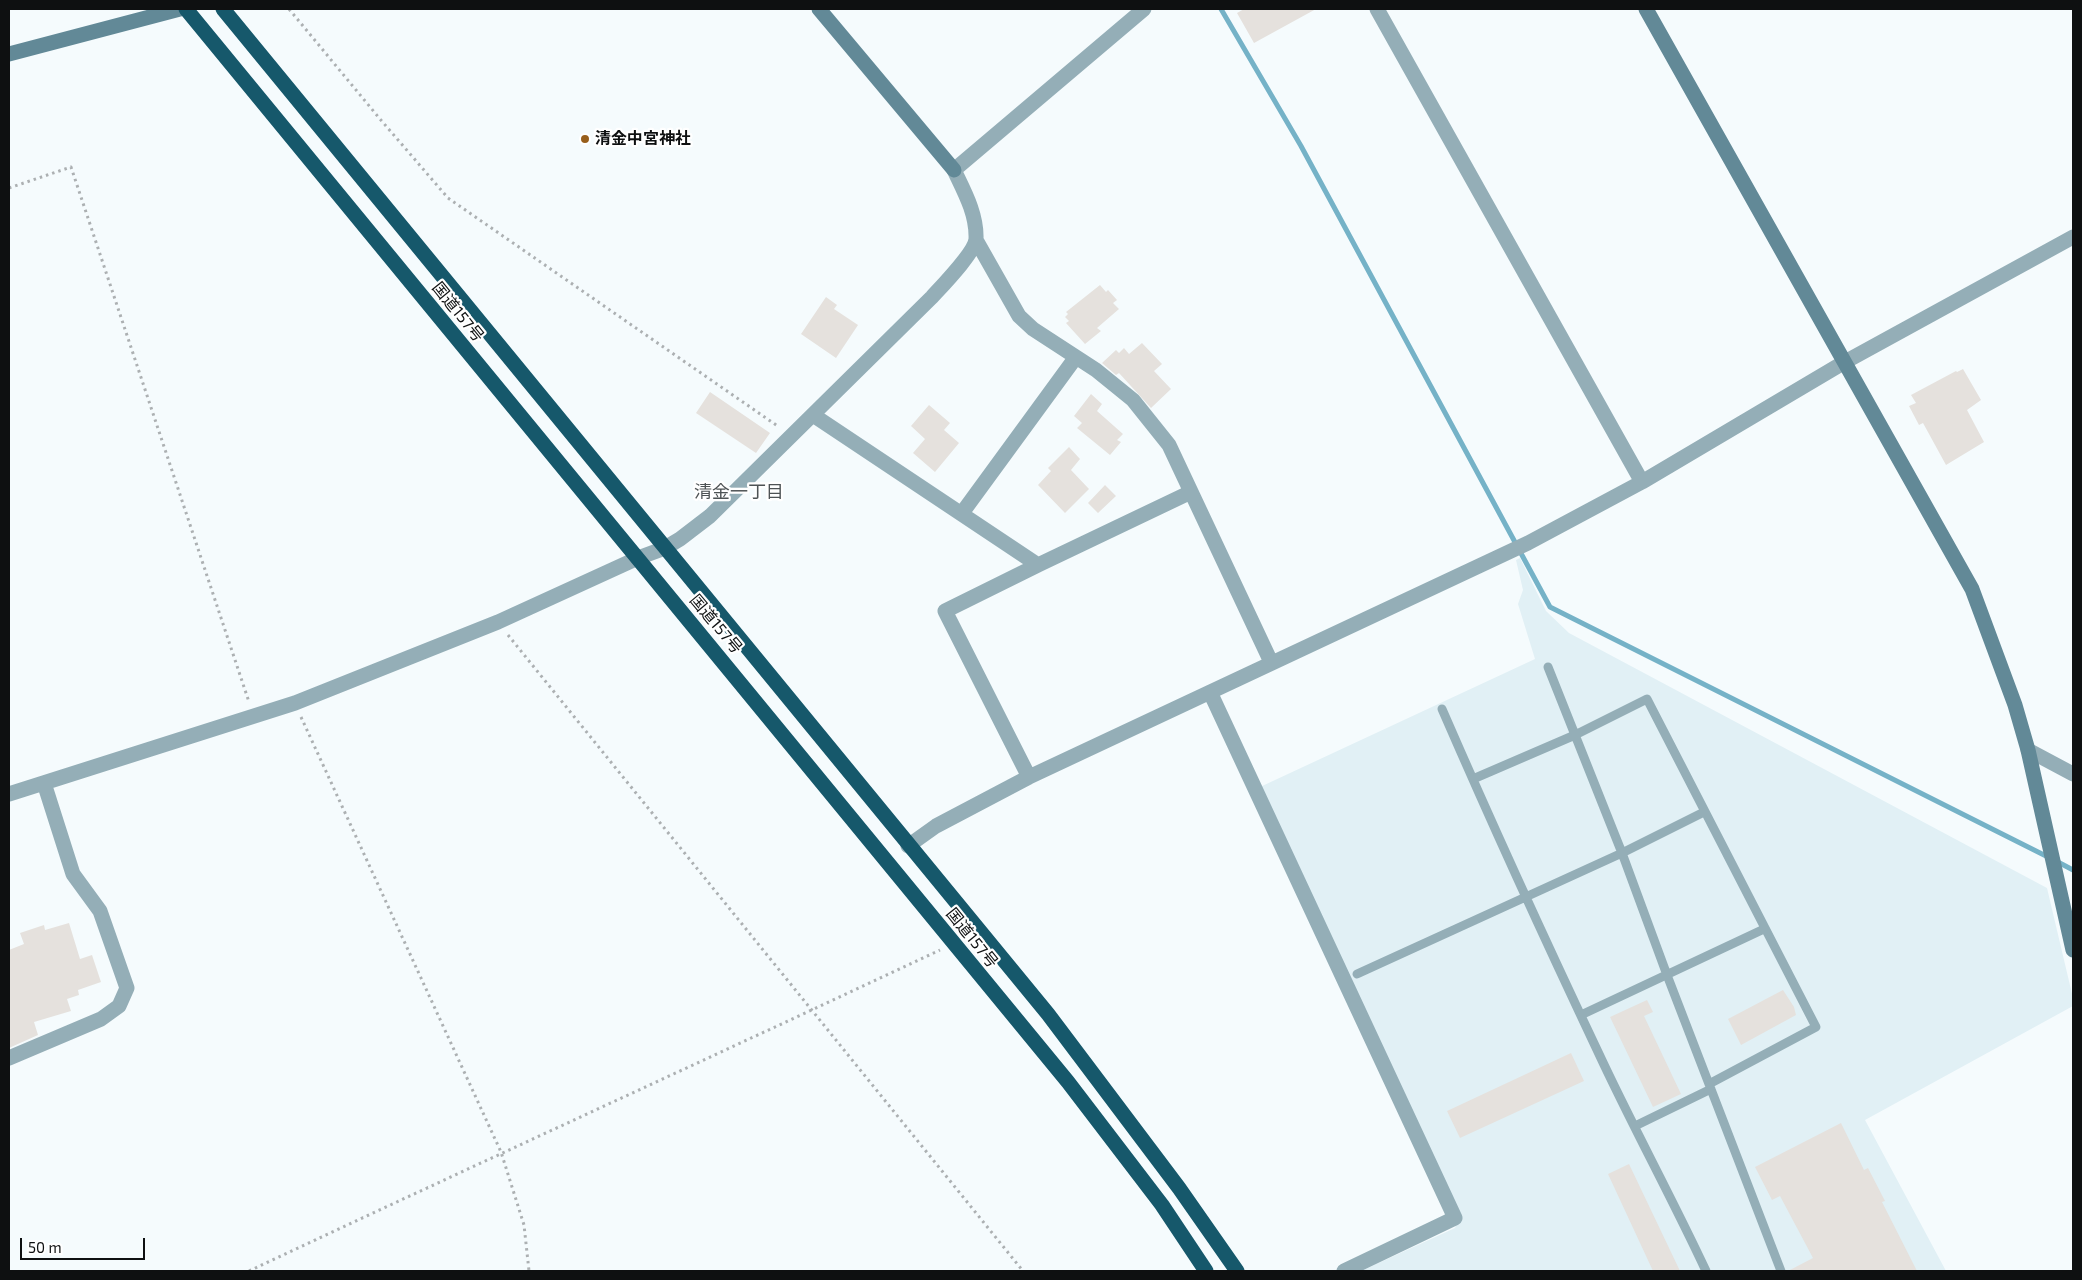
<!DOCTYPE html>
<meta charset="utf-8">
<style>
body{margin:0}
#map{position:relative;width:2082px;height:1280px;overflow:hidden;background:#f5fbfd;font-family:"Exo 2",sans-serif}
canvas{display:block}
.frame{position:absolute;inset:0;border:10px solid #0e1011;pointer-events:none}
.scale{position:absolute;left:20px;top:1238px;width:125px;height:22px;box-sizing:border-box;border:2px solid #0e1011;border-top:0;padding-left:6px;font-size:15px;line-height:18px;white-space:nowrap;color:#0e1011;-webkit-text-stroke:4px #fff;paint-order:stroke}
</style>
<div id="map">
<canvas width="2082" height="1280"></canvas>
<div class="frame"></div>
<div class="scale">50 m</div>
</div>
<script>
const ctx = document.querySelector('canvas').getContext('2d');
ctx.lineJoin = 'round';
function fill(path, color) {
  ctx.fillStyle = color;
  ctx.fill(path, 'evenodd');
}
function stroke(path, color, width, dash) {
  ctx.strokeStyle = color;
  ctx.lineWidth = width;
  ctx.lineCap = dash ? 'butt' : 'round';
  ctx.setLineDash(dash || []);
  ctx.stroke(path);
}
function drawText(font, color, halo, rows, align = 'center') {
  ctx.font = font + ' "Exo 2","Noto Sans JP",sans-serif';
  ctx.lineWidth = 4.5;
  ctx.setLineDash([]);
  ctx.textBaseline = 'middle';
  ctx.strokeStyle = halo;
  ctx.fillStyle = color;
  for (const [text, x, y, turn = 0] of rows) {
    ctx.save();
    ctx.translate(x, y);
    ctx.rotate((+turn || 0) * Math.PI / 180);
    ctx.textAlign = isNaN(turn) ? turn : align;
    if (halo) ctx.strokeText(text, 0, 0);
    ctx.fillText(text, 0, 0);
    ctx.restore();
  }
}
fill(new Path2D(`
 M 1520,558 L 1546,611 L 1569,633 L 2047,888 L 2073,998 L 2073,1006 L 1865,1120 L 1946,1271 L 1361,1271 L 1455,1228 L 1459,1216 L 1260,787 L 1535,659 L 1518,604 L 1523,590 L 1516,560 Z`), '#e1f0f5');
stroke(new Path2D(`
 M 1221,9 L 1301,146 L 1550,607 L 2048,857
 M 2056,861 L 2073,870`), '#75b2c7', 5);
fill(new Path2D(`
 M 1244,9 L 1316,9 L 1254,43 L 1237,13 Z
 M 1100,285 L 1106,292 L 1108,290 L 1117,300 L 1113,303 L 1119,309 L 1097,328 L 1101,331 L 1085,344 L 1066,323 L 1069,321 L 1065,317 L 1068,314 L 1066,312 Z
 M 826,297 L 837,305 L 834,309 L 858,325 L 836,358 L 801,334 Z
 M 1142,343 L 1162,364 L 1154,371 L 1171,389 L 1151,408 L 1119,373 L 1116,375 L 1102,363 L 1116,350 L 1119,353 L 1124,348 L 1129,354 Z
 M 1963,369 L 1981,400 L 1967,410 L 1984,442 L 1946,465 L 1923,423 L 1919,425 L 1909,406 L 1916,403 L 1911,395 L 1956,371 L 1957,372 Z
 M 710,392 L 770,433 L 756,453 L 696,413 Z
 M 1091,394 L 1102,404 L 1097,411 L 1123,434 L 1117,440 L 1121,442 L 1110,455 L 1077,428 L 1082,423 L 1074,416 Z
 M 929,405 L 950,423 L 944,430 L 959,443 L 935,472 L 913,453 L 925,439 L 911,426 Z
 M 1069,447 L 1080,459 L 1071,470 L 1089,489 L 1065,513 L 1038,485 L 1051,471 L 1048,468 Z
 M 1105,485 L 1116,496 L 1098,513 L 1088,503 Z
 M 69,923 L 80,959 L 92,955 L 101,982 L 78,990 L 79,995 L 67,999 L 71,1011 L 34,1022 L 38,1035 L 9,1048 L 9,950 L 24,944 L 20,933 L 44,925 L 45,930 Z
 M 1783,990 L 1794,1007 L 1796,1015 L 1741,1045 L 1728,1019 Z
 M 1647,1000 L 1653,1012 L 1644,1016 L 1681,1094 L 1653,1107 L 1610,1017 Z
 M 1571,1053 L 1584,1081 L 1460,1138 L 1447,1111 Z
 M 1841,1123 L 1864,1170 L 1868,1168 L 1885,1201 L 1882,1202 L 1917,1271 L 1788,1271 L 1813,1258 L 1780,1196 L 1772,1200 L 1755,1167 Z
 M 1629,1164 L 1680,1271 L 1653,1271 L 1608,1174 Z`), '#e5e1dd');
stroke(new Path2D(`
 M 289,9 L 380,119 L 448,198 L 779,427
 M 9,188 L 71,167 L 249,702
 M 508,635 L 1023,1271
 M 301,717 L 501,1152 L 524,1225 L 529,1271
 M 249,1271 C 479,1163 710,1058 940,950`), '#acb0b2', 3, [2.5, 4]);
stroke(new Path2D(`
 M 1548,667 L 1622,853 L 1667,975 L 1781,1271
 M 1442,709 C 1492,824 1545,940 1599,1054 C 1633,1127 1672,1198 1706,1271
 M 1473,779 L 1575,735 L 1647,699 L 1816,1027 L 1709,1084
 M 1357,974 L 1622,853 L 1704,812
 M 1581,1015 L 1764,929
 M 1635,1126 L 1711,1089`), '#94aeb7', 9);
stroke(new Path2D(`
 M 1377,9 L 1642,482
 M 976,240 L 1019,316 L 1033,329 L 1096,370 L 1133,400 L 1169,445 L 1271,662
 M 813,415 L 1038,565 L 945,611 L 1029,777
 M 962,513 L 1076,357
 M 1038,565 L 1191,492
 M 1210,692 L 1455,1218 L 1344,1271
 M 2028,750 L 2073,774
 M 9,794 L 295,703 L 498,622 L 638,558 L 665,548 L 680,539 L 710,516 L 932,297 C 942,286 975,252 976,239 C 977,214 964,191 954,170 L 1144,9
 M 908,846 L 936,826 L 1029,777 L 1528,543 L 1642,482 L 1843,363 L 2073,237
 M 9,1058 L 101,1019 L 119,1006 L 127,988 L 100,911 L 73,874 L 44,783`), '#94aeb7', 15);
stroke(new Path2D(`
 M 819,9 L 954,170
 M 1646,9 L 1972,589 L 2015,705 L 2028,750 L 2073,950
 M 9,54 L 180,9`), '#628997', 15);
stroke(new Path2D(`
 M 186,9 L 1068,1082 L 1162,1205 L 1206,1271
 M 223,9 L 1048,1014 L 1179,1188 L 1237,1271`), '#16586b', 15);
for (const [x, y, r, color] of [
 [585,139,5,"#975e1b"]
]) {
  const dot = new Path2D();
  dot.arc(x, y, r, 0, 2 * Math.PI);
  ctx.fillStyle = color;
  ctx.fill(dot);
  stroke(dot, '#fff', 2);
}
drawText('bold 16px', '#0e1011', '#fff', [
 ["清金中宮神社",595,139]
], 'left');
drawText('16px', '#0e1011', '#fff', [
 ["国道157号",458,312,51],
 ["国道157号",716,624,50],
 ["国道157号",972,938,51]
]);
drawText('18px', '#4e5355', '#fff', [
 ["清金一丁目",739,492]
]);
</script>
